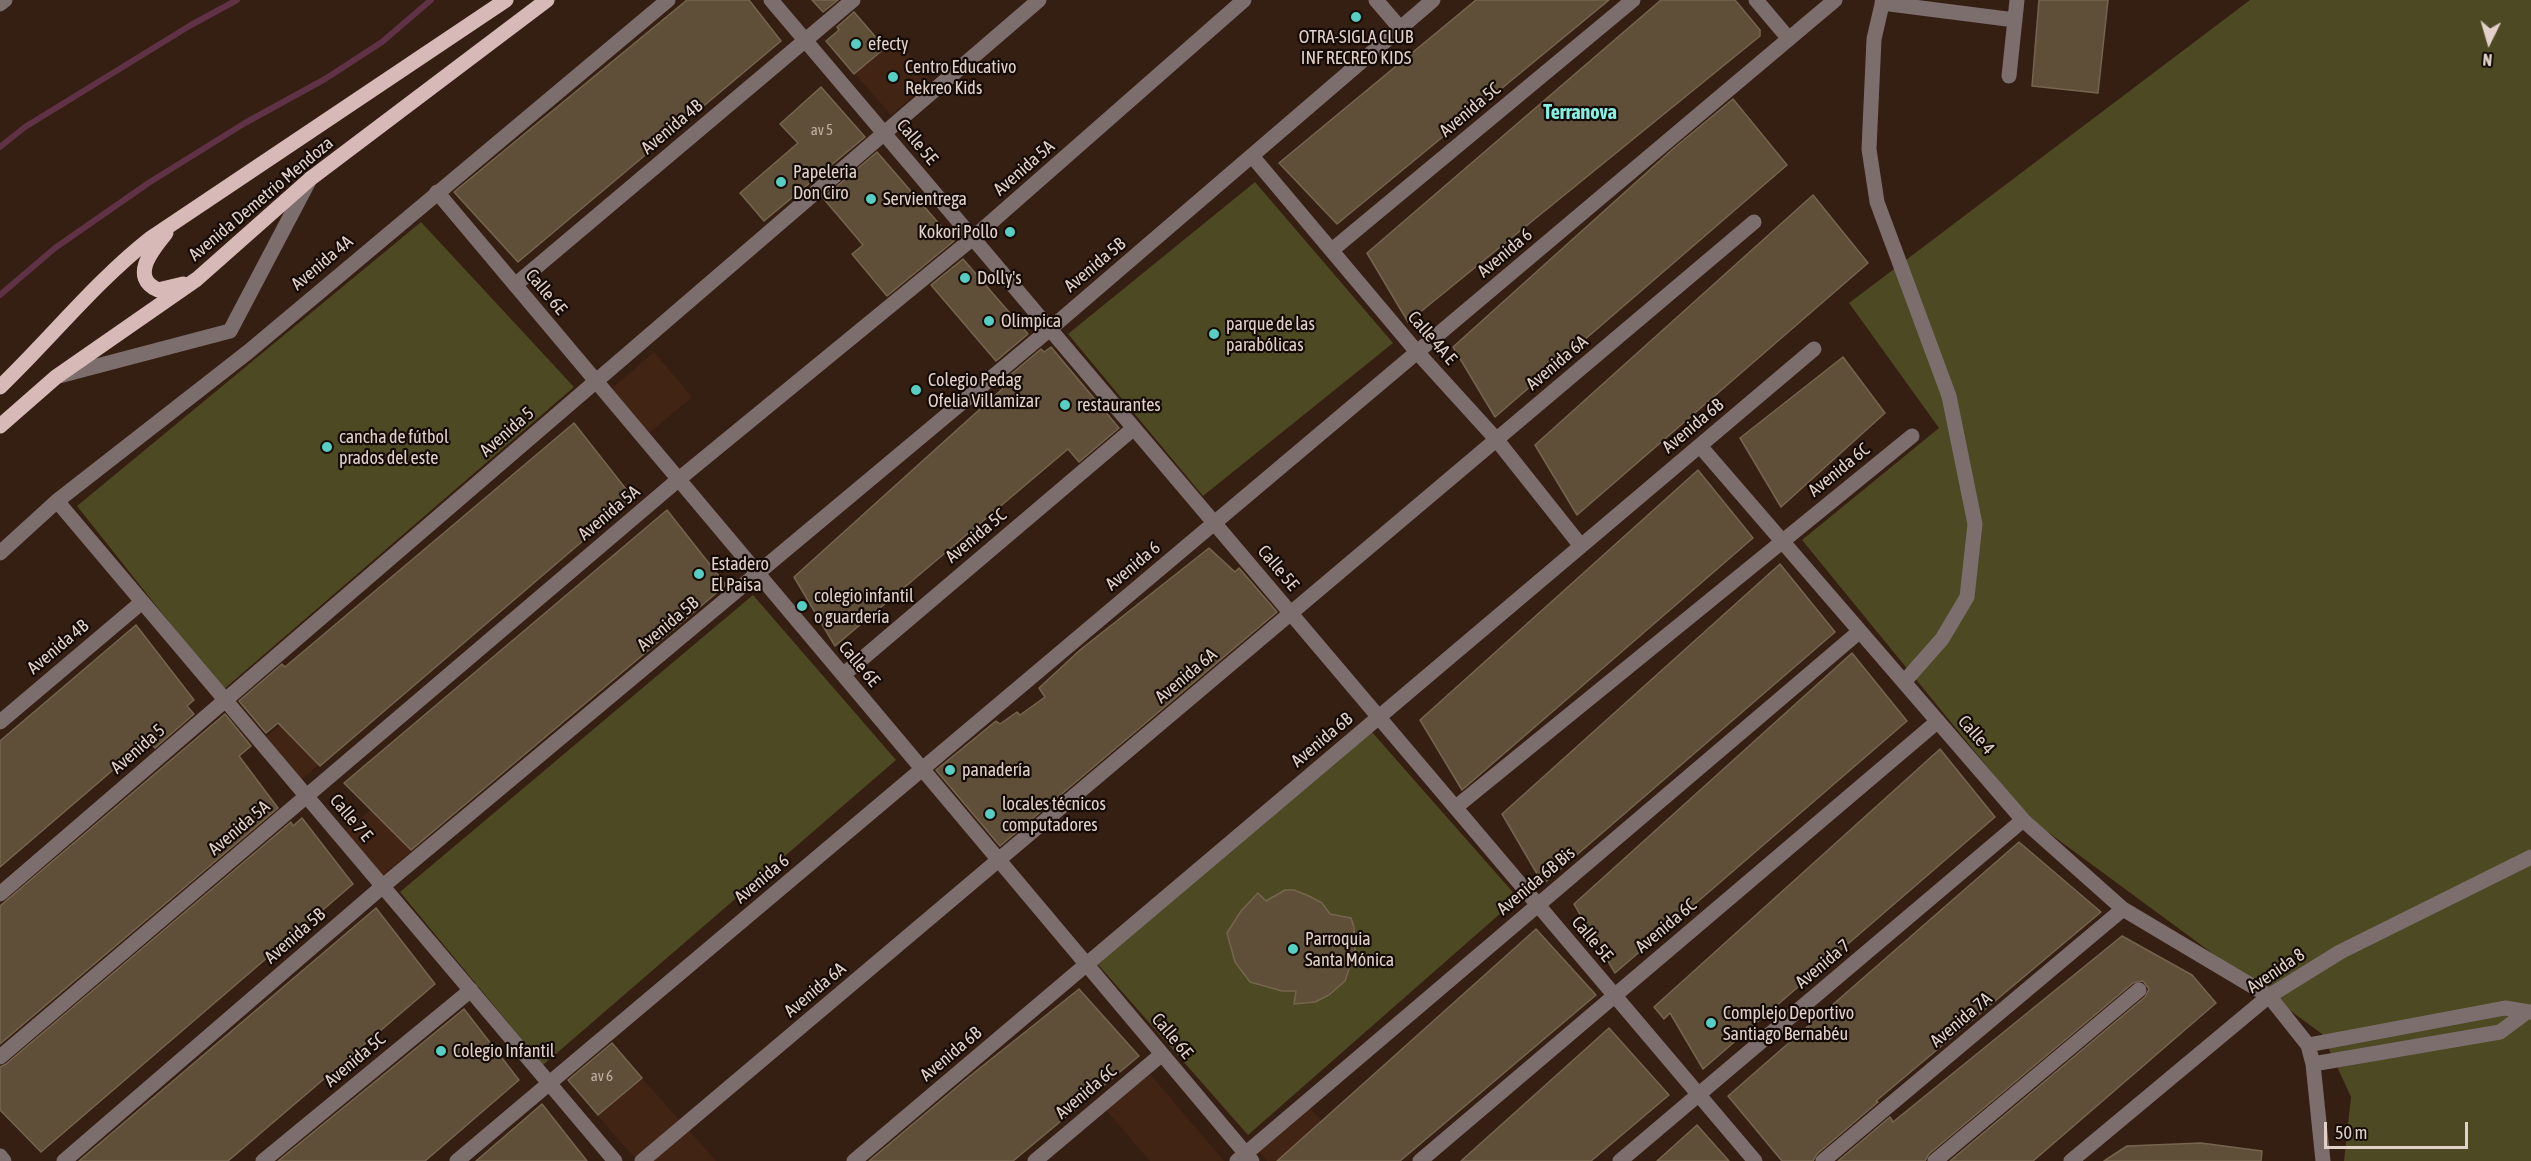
<!DOCTYPE html>
<meta charset="utf-8">
<style>
body{margin:0}
#map{position:relative;width:2531px;height:1161px;overflow:hidden;background:#351e12;font-family:"Asap Condensed",sans-serif}
canvas{display:block}
.north{position:absolute;left:2459px;top:12px;width:60px;height:60px;-webkit-text-stroke:4px #150b06;paint-order:stroke;rotate:185deg;font-size:16px;font-weight:700;line-height:24px;text-align:center;color:#e1d1c9}
.north::after{content:'';display:block;margin:auto;width:21px;height:27px;background:#e1d1c9;clip-path:polygon(50% 0,100% 100%,50% 72%,0 100%)}
.scale{position:absolute;left:2324px;top:1122px;width:144px;height:27px;box-sizing:border-box;border:3px solid #e1d1c9;border-top:0;padding-left:8px;font-size:18px;line-height:21px;white-space:nowrap;color:#e1d1c9;-webkit-text-stroke:4px #150b06;paint-order:stroke}
</style>
<div id="map">
<canvas width="2531" height="1161"></canvas>
<div class="north">N</div>
<div class="scale">50 m</div>
</div>
<script>
const ctx = document.querySelector('canvas').getContext('2d');
ctx.lineJoin = 'round';
function fill(path, color) {
  ctx.fillStyle = color;
  ctx.fill(path, 'evenodd');
}
function stroke(path, color, width, dash) {
  ctx.strokeStyle = color;
  ctx.lineWidth = width;
  ctx.lineCap = dash ? 'butt' : 'round';
  ctx.setLineDash(dash || []);
  ctx.stroke(path);
}
function drawText(font, color, halo, rows, align = 'center') {
  ctx.font = font + ' "Asap Condensed",sans-serif';
  ctx.lineWidth = 4.5;
  ctx.setLineDash([]);
  ctx.textBaseline = 'middle';
  ctx.strokeStyle = halo;
  ctx.fillStyle = color;
  for (const [text, x, y, turn = 0] of rows) {
    ctx.save();
    ctx.translate(x, y);
    ctx.rotate((+turn || 0) * Math.PI / 180);
    ctx.textAlign = isNaN(turn) ? turn : align;
    if (halo) ctx.strokeText(text, 0, 0);
    ctx.fillText(text, 0, 0);
    ctx.restore();
  }
}
fill(new Path2D(`
 M 896,40 L 931,80 L 891,115 L 855,74 Z
 M 654,352 L 692,397 L 647,435 L 609,391 Z
 M 312,698 L 348,739 L 298,783 L 261,741 Z
 M 393,791 L 431,835 L 379,878 L 342,834 Z
 M 1150,1074 L 1224,1161 L 1150,1161 L 1106,1110 Z
 M 642,1078 L 679,1120 L 635,1158 L 598,1116 Z
 M 1307,1105 L 1357,1161 L 1267,1161 L 1256,1149 Z
 M 689,1130 L 716,1161 L 653,1161 Z`), '#422415');
fill(new Path2D(`
 M 2250,0 L 2531,0 L 2531,1161 L 2344,1161 L 2351,1097 L 2322,1034 L 2030,819 L 1802,540 L 1939,428 L 1849,303 Z
 M 1255,182 L 1393,343 L 1203,496 L 1068,334 Z
 M 421,222 L 574,387 L 223,690 L 77,506 Z
 M 753,595 L 896,760 L 543,1065 L 400,892 Z
 M 1371,731 L 1518,898 L 1248,1135 L 1094,960 Z`), '#4d4922');
stroke(new Path2D(`
 M 0,147 L 25,127 L 191,25 L 237,0
 M 0,295 L 55,248 L 150,182 L 245,123 L 325,79 L 382,42 L 431,0`), '#5f3246', 6);
const building = new Path2D(`
 M 687,0 L 749,0 L 781,41 L 518,262 L 454,192 Z
 M 812,0 L 838,0 L 823,12 Z
 M 1476,0 L 1609,0 L 1337,224 L 1279,163 Z
 M 1661,0 L 1735,0 L 1760,30 L 1760,36 L 1408,322 L 1367,253 Z
 M 2039,0 L 2108,0 L 2098,93 L 2032,86 Z
 M 854,12 L 885,48 L 854,74 L 826,41 L 839,30 L 837,27 Z
 M 821,87 L 865,137 L 764,221 L 740,193 L 798,143 L 780,124 Z
 M 1733,99 L 1787,165 L 1495,417 L 1453,347 L 1674,148 Z
 M 877,152 L 954,241 L 887,296 L 852,254 L 863,245 L 823,198 Z
 M 1813,195 L 1868,263 L 1577,515 L 1535,445 Z
 M 963,259 L 1028,334 L 996,361 L 931,285 Z
 M 1051,347 L 1119,428 L 1079,462 L 1068,449 L 835,646 L 794,577 L 1010,382 L 1012,379 L 1009,376 L 1041,349 L 1044,352 Z
 M 1843,357 L 1885,413 L 1781,507 L 1740,438 Z
 M 574,423 L 633,498 L 320,766 L 278,723 L 266,733 L 239,701 L 282,664 L 285,667 Z
 M 1698,470 L 1753,538 L 1462,790 L 1420,720 Z
 M 667,510 L 726,585 L 411,850 L 344,783 Z
 M 1209,548 L 1235,572 L 1239,568 L 1277,612 L 1000,846 L 936,770 L 996,721 L 1000,724 L 1017,712 L 1020,715 L 1045,697 L 1039,688 L 1080,650 Z
 M 1780,564 L 1835,632 L 1543,884 L 1502,814 Z
 M 136,625 L 194,700 L 187,706 L 194,714 L 155,748 L 148,740 L 0,867 L 0,741 Z
 M 1852,653 L 1907,721 L 1615,973 L 1574,904 Z
 M 225,714 L 251,746 L 239,756 L 278,808 L 0,1044 L 0,906 Z
 M 1940,749 L 1995,817 L 1703,1069 L 1670,1013 L 1664,1019 L 1654,1007 Z
 M 302,818 L 353,884 L 41,1152 L 0,1110 L 0,1067 L 6,1064 L 291,822 L 293,826 Z
 M 2019,842 L 2101,912 L 1876,1101 L 1878,1102 L 1817,1154 L 1813,1161 L 1782,1161 L 1728,1096 Z
 M 1285,890 L 1294,890 L 1309,896 L 1322,903 L 1330,914 L 1351,918 L 1354,927 L 1355,951 L 1345,981 L 1329,995 L 1315,1002 L 1294,1004 L 1296,991 L 1282,991 L 1250,982 L 1235,962 L 1227,933 L 1241,911 L 1258,893 L 1266,901 Z
 M 376,908 L 435,984 L 228,1161 L 79,1161 Z
 M 1536,929 L 1596,995 L 1400,1161 L 1277,1161 Z
 M 2122,936 L 2192,975 L 2216,1003 L 2033,1161 L 1950,1161 L 2145,997 L 2149,989 L 2143,981 L 2133,983 L 1929,1154 L 1925,1161 L 1838,1161 L 1890,1117 L 1893,1122 Z
 M 1079,989 L 1139,1056 L 1013,1161 L 869,1161 L 970,1076 Z
 M 464,1009 L 519,1080 L 425,1161 L 278,1161 Z
 M 1609,1028 L 1669,1095 L 1591,1161 L 1461,1161 Z
 M 612,1043 L 642,1078 L 598,1115 L 568,1080 Z
 M 542,1104 L 587,1161 L 476,1161 Z
 M 1697,1125 L 1729,1161 L 1657,1161 Z
 M 2201,1143 L 2262,1151 L 2261,1161 L 2104,1161 L 2127,1146 Z`);
fill(building, '#5f4f38');
stroke(building, '#76654e', 1.5);
stroke(new Path2D(`
 M 771,0 L 1755,1161
 M 1376,0 L 1400,28
 M 1756,0 L 1789,39
 M 1883,0 L 1874,39 L 1869,149 L 1877,202 L 1949,396 L 1975,524 L 1967,597 L 1942,639 L 1904,682
 M 1882,3 L 2015,20
 M 0,4 L 5,0
 M 2009,76 L 2017,0
 M 1252,156 L 1417,352 L 1496,439 L 1581,546
 M 437,192 L 1252,1161
 M 1332,250 L 1633,0
 M 515,285 L 853,0
 M 59,376 L 230,331 L 310,179
 M 1700,446 L 2023,820 L 2123,909 L 2269,996 L 2308,1045 L 2313,1064 L 2323,1161
 M 57,501 L 615,1161
 M 0,553 L 57,501 L 248,352 L 668,0
 M 843,675 L 1134,428
 M 0,722 L 142,602
 M 1456,807 L 1912,436
 M 0,894 L 1039,0
 M 2308,1045 L 2505,1008 L 2531,1012
 M 0,1057 L 679,479 L 973,238 L 1244,0
 M 2313,1064 L 2500,1032 L 2527,1012
 M 0,1156 L 4,1161
 M 64,1161 L 383,886 L 1050,329 L 1433,0
 M 263,1161 L 471,990
 M 457,1161 L 1835,0
 M 642,1161 L 1754,222
 M 854,1161 L 1814,349
 M 1035,1161 L 1162,1054
 M 1237,1161 L 1860,631
 M 1420,1161 L 1938,721
 M 1620,1161 L 2023,820
 M 1823,1161 L 2123,909
 M 1935,1161 L 2139,990
 M 2071,1161 L 2269,996 L 2340,952 L 2531,857`), '#7d6e6e', 15);
stroke(new Path2D(`
 M 166,233 C 153,249 129,277 158,290 L 183,284
 M 0,387 C 51,338 95,282 151,238 L 506,0
 M 0,426 L 56,377 L 197,279 L 310,179 L 547,0`), '#d7b9b8', 15);
for (const [x, y, r, color] of [
 [1356,17,6,"#56cec3"],
 [856,44,6,"#56cec3"],
 [893,77,6,"#56cec3"],
 [781,182,6,"#56cec3"],
 [871,199,6,"#56cec3"],
 [1010,232,6,"#56cec3"],
 [965,278,6,"#56cec3"],
 [989,321,6,"#56cec3"],
 [1214,334,6,"#56cec3"],
 [916,390,6,"#56cec3"],
 [1065,405,6,"#56cec3"],
 [327,447,6,"#56cec3"],
 [699,574,6,"#56cec3"],
 [802,606,6,"#56cec3"],
 [950,770,6,"#56cec3"],
 [990,814,6,"#56cec3"],
 [1293,949,6,"#56cec3"],
 [1711,1023,6,"#56cec3"],
 [441,1051,6,"#56cec3"]
]) {
  const dot = new Path2D();
  dot.arc(x, y, r, 0, 2 * Math.PI);
  ctx.fillStyle = color;
  ctx.fill(dot);
  stroke(dot, '#150b06', 2);
}
drawText('15px', '#c0b0a5', null, [
 ["av 5",822,130],
 ["av 6",602,1076]
]);
drawText('18px', '#e1d1c9', '#150b06', [
 ["OTRA-SIGLA CLUB",1356,37,"center"],
 ["INF RECREO KIDS",1356,58,"center"],
 ["efecty",868,44],
 ["Centro Educativo",905,67],
 ["Rekreo Kids",905,88],
 ["Papeleria",793,172],
 ["Don Ciro",793,193],
 ["Servientrega",883,199],
 ["Kokori Pollo",998,232,"right"],
 ["Dolly's",977,278],
 ["Olímpica",1001,321],
 ["parque de las",1226,324],
 ["parabólicas",1226,345],
 ["Colegio Pedag",928,380],
 ["Ofelia Villamizar",928,401],
 ["restaurantes",1077,405],
 ["cancha de fútbol",339,437],
 ["prados del este",339,458],
 ["Estadero",711,564],
 ["El Paisa",711,585],
 ["colegio infantil",814,596],
 ["o guardería",814,617],
 ["panadería",962,770],
 ["locales técnicos",1002,804],
 ["computadores",1002,825],
 ["Parroquia",1305,939],
 ["Santa Mónica",1305,960],
 ["Complejo Deportivo",1723,1013],
 ["Santiago Bernabéu",1723,1034],
 ["Colegio Infantil",453,1051]
], 'left');
drawText('18px', '#e1d1c9', '#150b06', [
 ["Avenida 5C",1470,110,-40],
 ["Avenida 4B",672,127,-40],
 ["Calle 5E",917,142,50],
 ["Avenida 5A",1024,168,-41],
 ["Avenida Demetrio Mendoza",261,199,-40],
 ["Avenida 6",1505,253,-40],
 ["Avenida 4A",322,263,-40],
 ["Avenida 5B",1095,265,-40],
 ["Calle 6E",546,292,50],
 ["Calle 4A E",1432,338,49],
 ["Avenida 6A",1557,363,-40],
 ["Avenida 6B",1693,426,-40],
 ["Avenida 5",507,432,-41],
 ["Avenida 6C",1839,470,-39],
 ["Avenida 5A",609,513,-40],
 ["Avenida 5C",976,536,-40],
 ["Avenida 6",1133,566,-40],
 ["Calle 5E",1278,568,50],
 ["Avenida 5B",668,624,-40],
 ["Avenida 4B",58,647,-40],
 ["Calle 6E",859,664,50],
 ["Avenida 6A",1186,676,-40],
 ["Calle 4",1976,735,49],
 ["Avenida 6B",1322,740,-40],
 ["Avenida 5",138,749,-41],
 ["Calle 7 E",351,818,50],
 ["Avenida 5A",239,828,-40],
 ["Avenida 6",762,879,-40],
 ["Avenida 6B Bis",1536,881,-40],
 ["Avenida 6C",1666,926,-40],
 ["Avenida 5B",295,936,-41],
 ["Calle 5E",1592,939,50],
 ["Avenida 7",1823,964,-40],
 ["Avenida 8",2276,971,-34],
 ["Avenida 6A",815,990,-40],
 ["Avenida 7A",1961,1020,-40],
 ["Calle 6E",1172,1036,50],
 ["Avenida 6B",951,1054,-40],
 ["Avenida 5C",355,1060,-40],
 ["Avenida 6C",1086,1092,-40]
]);
drawText('bold 20px', '#87f0e5', '#150b06', [
 ["Terranova",1580,113]
]);
</script>
